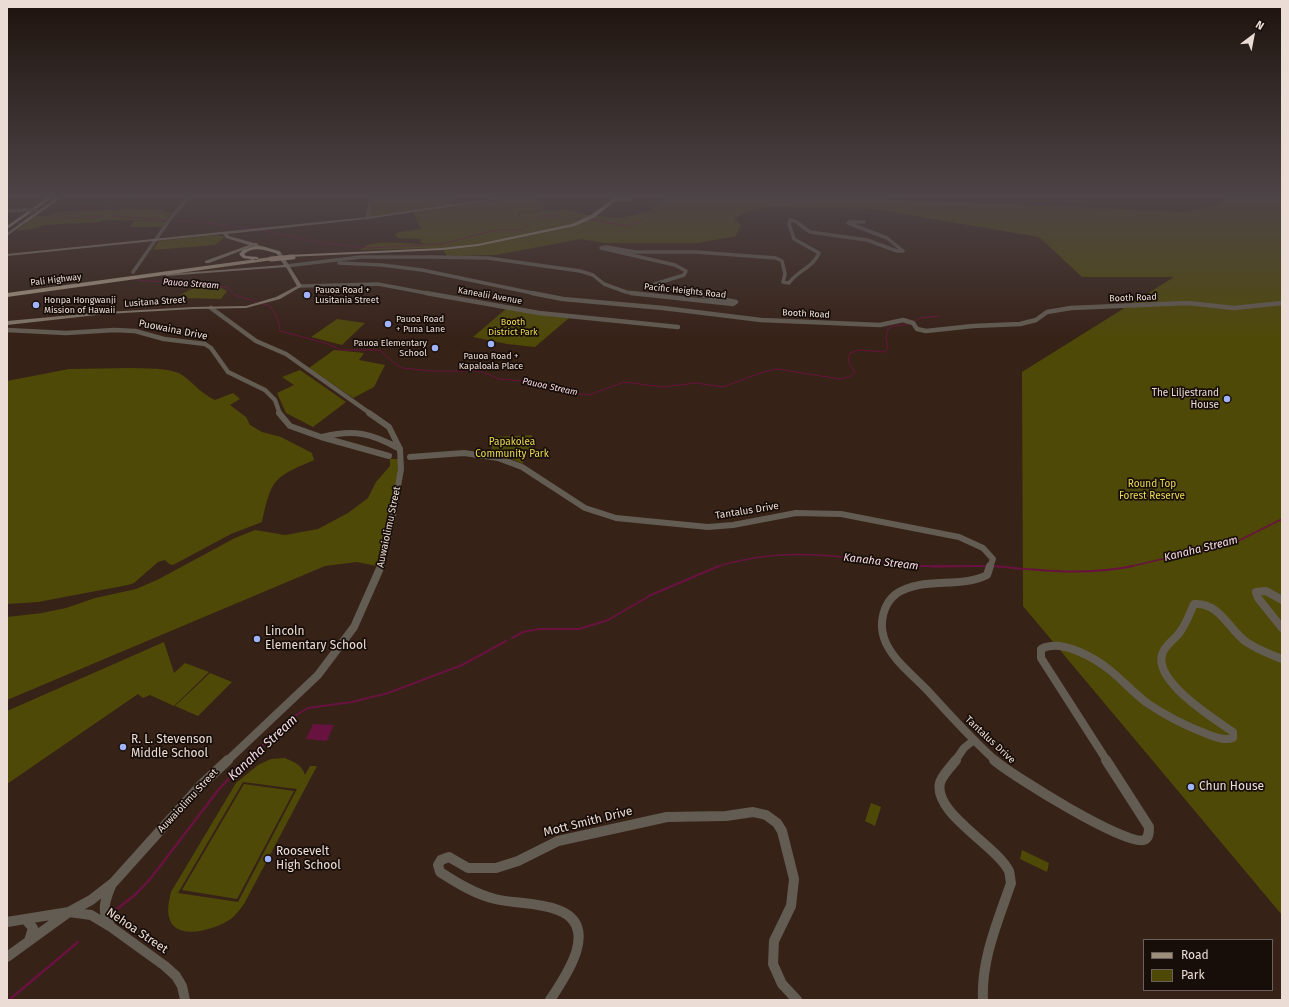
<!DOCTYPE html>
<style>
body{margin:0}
#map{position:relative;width:1289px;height:1007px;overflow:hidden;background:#372217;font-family:"Fira Sans",sans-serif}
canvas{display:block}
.frame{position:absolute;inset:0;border:8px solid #ebdcd5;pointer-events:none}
.legend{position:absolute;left:1143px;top:939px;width:130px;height:52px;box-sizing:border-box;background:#180e09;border:1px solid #6c605b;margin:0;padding:5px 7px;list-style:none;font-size:12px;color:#ebdcd5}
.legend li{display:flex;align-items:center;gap:8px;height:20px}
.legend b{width:20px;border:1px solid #6c605b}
.north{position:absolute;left:1233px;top:16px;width:40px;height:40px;-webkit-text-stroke:3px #180e09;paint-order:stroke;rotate:32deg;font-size:11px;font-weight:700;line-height:16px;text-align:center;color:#ebdcd5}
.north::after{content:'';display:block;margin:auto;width:14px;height:18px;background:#ebdcd5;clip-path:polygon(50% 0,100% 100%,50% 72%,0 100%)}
</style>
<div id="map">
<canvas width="1289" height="1007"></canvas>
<div class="frame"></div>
<ul class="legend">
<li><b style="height:5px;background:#9d8e7b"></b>Road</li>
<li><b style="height:11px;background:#4f4908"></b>Park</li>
</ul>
<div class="north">N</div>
</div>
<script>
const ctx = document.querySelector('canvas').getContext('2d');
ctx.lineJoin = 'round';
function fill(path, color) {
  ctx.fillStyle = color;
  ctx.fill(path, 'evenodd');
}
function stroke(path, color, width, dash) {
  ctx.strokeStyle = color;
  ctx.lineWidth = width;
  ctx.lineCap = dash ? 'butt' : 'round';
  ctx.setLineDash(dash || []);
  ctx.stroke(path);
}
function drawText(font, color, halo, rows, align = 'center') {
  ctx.font = font + ' "Fira Sans",sans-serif';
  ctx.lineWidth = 3.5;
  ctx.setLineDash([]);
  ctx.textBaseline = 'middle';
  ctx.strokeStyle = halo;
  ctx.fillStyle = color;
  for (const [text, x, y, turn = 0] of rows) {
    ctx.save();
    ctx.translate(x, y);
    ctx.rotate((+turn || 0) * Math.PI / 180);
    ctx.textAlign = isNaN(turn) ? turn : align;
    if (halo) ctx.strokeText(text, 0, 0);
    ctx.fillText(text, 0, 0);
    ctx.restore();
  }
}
fill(new Path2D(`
 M 375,198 L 455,198 L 453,205 L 374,216 L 368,216 Z
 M 517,198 L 539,198 L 543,210 L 518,213 L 519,217 L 522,213 L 565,209 L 586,215 L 622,218 L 651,210 L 664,199 L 668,198 L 859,198 L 1185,212 L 1222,204 L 1225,198 L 1282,198 L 1282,915 L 1023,606 L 1022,372 L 1174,277 L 1082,277 L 1039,237 L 874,209 L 767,207 L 744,213 L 734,219 L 741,225 L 736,236 L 698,243 L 605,243 L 581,239 L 496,255 L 447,256 L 442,248 L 360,250 C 373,237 408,245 427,244 L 420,243 L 421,239 L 398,238 L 395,235 L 399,232 L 421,229 L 413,212 Z
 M 128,209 L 163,210 L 163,212 L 172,212 L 165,221 L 104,220 L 99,222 L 43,225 L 33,229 L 17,230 L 36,216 L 50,216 L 54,213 L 79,210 L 83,211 Z
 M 135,220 L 166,222 L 162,227 L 130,227 Z
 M 216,235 L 225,237 L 215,245 L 153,250 L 159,241 Z
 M 197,286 L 219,287 L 227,291 L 221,299 L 185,298 L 180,295 Z
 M 507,308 L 569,318 L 535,347 L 507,344 L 473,337 Z
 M 337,319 L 365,323 L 342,345 L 311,337 Z
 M 334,350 L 364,353 L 359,360 L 385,365 L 374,387 L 353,398 L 309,368 Z
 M 133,368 C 148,369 173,367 185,377 C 197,387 201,393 215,400 L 233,393 L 240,399 L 230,405 L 246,417 L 250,425 L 262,432 L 281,437 L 312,453 L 314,460 C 272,478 272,479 262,522 L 231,534 L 173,565 L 169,564 L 165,560 L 158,562 L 134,583 L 128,585 L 38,602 L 7,604 L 7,381 L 69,369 Z
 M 300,370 L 346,402 L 313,427 L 286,413 L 277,393 L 294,385 L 282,377 Z
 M 532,435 L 534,451 L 522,451 L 523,464 L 507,457 L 492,454 L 491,437 Z
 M 390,459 L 400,459 L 396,486 L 377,566 L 357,562 L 325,566 L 7,700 L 7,617 L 42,613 L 66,608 L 95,598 L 136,589 L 157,580 L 235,538 L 255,530 L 285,535 L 318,529 L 348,513 L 368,498 L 376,482 L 390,466 Z
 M 164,642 L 174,673 L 185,663 L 209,672 L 174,706 L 150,695 L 143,698 L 138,694 L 7,784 L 7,711 Z
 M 210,673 L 232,682 L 198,716 L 175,706 Z
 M 285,758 C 294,762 302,765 305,775 L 310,766 L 317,766 L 244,904 C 240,909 236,915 232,918 C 218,929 175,943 169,917 C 167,909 169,901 171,892 L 236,783 L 258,765 L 271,759 ZM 243,782 L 297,789 L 238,902 L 178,893 Z
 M 244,784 L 294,791 L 237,899 L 182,890 Z
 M 871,803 L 881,807 L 875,826 L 865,821 Z
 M 1022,850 L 1049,863 L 1047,872 L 1020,859 Z`), '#4f4908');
fill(new Path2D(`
 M 313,724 L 334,725 L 327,741 L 306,739 Z`), '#68133f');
stroke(new Path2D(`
 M 1140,198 L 1143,198
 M 112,216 L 209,223 L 254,229
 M 50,218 L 95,207 L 148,198
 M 66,218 L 104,216
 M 572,219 L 584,219
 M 588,219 L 627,226 L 639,222 L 668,204
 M 261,230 L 320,243 L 369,248 L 442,244 L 496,230 L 523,230 C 541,213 540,214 564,218
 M 137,280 L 226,287 L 235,295 L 270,306 L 278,320 L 280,331 L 325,343 L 341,350 L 380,350 L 395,364 L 402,368 L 431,371 L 480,371 L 499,379 L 535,382 L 570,393 L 589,395 L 624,382 L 663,387 L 696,383 L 723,387 L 763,372 L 777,369 L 840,379 L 849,377 L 855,372 L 848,361 L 850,353 L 860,350 L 884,352 L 888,348 L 886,337 L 888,329 L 893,326 L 910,324
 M 913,322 L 920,318 L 940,316`), '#68133f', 1);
stroke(new Path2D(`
 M 993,566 L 1001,567
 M 717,567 C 725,563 735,562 744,560 C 798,548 856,558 910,567
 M 931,567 L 987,566
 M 1128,567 L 1236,542 L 1282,519`), '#68133f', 1.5);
stroke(new Path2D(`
 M 904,566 L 987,566
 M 993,566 C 1040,570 1087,576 1133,566
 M 512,638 L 523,632 L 539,629 L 579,629 L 608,620 L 651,595 L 719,566
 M 246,761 L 291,718 L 308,708 L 352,702 L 388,693 L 462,665 L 506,641`), '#68133f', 2);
stroke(new Path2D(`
 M 113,912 L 136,894 L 151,878 L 219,789 L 247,760
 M 9,1000 L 78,942`), '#68133f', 2.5);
stroke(new Path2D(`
 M 7,211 L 23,210
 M 367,218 L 371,198
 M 849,222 L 864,222
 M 339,263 L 382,265 L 422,270 L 537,294
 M 286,266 L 361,257 L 432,257 L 488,258 L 580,271 L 593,275 L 604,284 L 626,292 L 640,294
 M 133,272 L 173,215 L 189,198
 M 300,286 L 378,284 L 431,294
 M 695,294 L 657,286 L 655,284 L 684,275 L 686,271 L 675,265 L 601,248 L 606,247 L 636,252 L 696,252 L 776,258 L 782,261 L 785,274 L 783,282 L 789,283 C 798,270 813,268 819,253 L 794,239 L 789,224 L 790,220 L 795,221 L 810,232 L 867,240 L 897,251 L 903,251 L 887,238 L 848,223 L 849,222`), '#635c52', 3.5);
stroke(new Path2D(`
 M 426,293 L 539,313 L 678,327
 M 532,293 L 563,299 L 663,308 L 761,320 L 880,325 L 903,320 L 913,323 L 917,329 L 926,331 L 973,326 L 1020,324 L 1036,320 L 1047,312 L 1071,308 L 1188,303 L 1234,308 L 1282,303
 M 631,293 L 733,304 L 736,302 L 690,293
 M 211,308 L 256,341 L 286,354 L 371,414
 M 7,330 L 66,333 L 114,330 L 135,331 L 164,339 L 205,344 L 211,348 L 228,372 L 265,390 L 275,400 L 280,414`), '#635c52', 4.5);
stroke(new Path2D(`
 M 279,413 L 290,426 L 321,437 L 389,456
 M 369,413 L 389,427 L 400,449 L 401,469 L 392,521 L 381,567
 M 322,437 C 354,429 371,433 400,449
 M 410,457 L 464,453 L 498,458 L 522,467 L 585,508 L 616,518 L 708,527 L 733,525 L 796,513 L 841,514 L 959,537 L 983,548 L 993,559 L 990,567`), '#635c52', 6);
stroke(new Path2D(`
 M 990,566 L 987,575 C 959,589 922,576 896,594 C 883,604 879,623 884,638 C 891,659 913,675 928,691 C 950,715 971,739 996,761
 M 1282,600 L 1266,591 L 1256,592 L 1258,598 L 1282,628
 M 227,761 L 318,675 L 354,627 L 381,566
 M 955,761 L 964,748 L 974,740
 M 1107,761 L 1041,658 L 1041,649 C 1061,638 1095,658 1111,671 C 1123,681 1134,693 1147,703 C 1166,716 1186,726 1207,734 C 1215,737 1224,741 1233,738 L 1233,732 C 1215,719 1147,678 1164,650 C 1168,643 1176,638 1180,632 C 1186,624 1190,613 1194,604 C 1219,602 1228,628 1245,641 C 1256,649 1269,654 1282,659`), '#635c52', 8);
stroke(new Path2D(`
 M 956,760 C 951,767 942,775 940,783 C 933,813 996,845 1009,871 C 1010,874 1010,879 1011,883 C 998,921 981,959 983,1000
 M 994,760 C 1011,775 1127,847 1144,840 C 1149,838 1149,832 1149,827 L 1106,760
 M 26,920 L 33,928 L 29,941
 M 7,922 L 69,912 L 91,915 L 111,927 L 165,966 L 176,976 L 182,986 L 185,1000
 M 110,925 C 101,911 105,900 111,886
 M 7,957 L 69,912 L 91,900 L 113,883 L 201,785 L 228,760
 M 550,1000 C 566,976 601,926 558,910 C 538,902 516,904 495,899 C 475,894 457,883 440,872 L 438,865 L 441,860 L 449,857 L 468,868 L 496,868 L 518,861 L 558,841 L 667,817 L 726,816 L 753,812 L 766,815 L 777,823 L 782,831 L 794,879 L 791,906 L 774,941 L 773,964 L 782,984 L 797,1000`), '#635c52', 10);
fill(new Path2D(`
 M 496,198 L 509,198 L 367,219 L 227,234 L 229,236 L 254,243 L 257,243 L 258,245 L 280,251 L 302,286 L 280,299 L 246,308 L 193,309 L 106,314 L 7,325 L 7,321 L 106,312 L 193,307 L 246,306 L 276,297 L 297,286 L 286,267 L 166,276 L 166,275 L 168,274 L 284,265 L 276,253 L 254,246 L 209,263 L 205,263 L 205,261 L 249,245 L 226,238 L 223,234 L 7,256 L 7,254 L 367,217 Z
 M 25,220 L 28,221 L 7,236 L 7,233 Z`), '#837869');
fill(new Path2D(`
 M 56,198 L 61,198 L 27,222 L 25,222 L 25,220 Z`), '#9d8e7b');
fill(new Path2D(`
 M 614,198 L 619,198 L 595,217 L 575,226 L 478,246 L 442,250 L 287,257 L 285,256 L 287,255 L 442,248 L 478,244 L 572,224 L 591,215 Z
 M 626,198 L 638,198 L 628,200 Z
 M 255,246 L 265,247 L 281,253 L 279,254 C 267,251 255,245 244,254 L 246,256 L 258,257 L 258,259 L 256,260 L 243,258 L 239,254 L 243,250 Z
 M 271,257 L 274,259 L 273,260 L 7,297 L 7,293 Z`), '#a89883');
fill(new Path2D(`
 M 47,198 L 52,198 L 7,229 L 7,226 Z`), '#b3a28b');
stroke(new Path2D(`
 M 23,210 L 36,210`), '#635c52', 3.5);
stroke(new Path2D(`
 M 618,198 L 628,199
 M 271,259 L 293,257`), '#a89883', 5);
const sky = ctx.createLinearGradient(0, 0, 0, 339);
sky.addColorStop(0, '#1e130d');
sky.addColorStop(0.58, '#4d4447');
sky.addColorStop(1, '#4d444700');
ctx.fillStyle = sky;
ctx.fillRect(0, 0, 1289, 339);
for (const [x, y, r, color] of [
 [307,295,4,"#a0b3fd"],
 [36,305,4,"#a0b3fd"],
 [388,324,4,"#a0b3fd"],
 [491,344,4,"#a0b3fd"],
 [435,348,4,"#a0b3fd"],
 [1227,399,4,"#a0b3fd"],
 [257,639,4,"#a0b3fd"],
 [123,747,4,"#a0b3fd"],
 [1191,787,4,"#a0b3fd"],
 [268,859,4,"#a0b3fd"]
]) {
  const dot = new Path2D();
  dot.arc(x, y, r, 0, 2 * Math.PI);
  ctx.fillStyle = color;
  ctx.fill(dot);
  stroke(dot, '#180e09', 1.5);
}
drawText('9px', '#ebdcd5', '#180e09', [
 ["Pali Highway",56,280,-7],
 ["Pacific Heights Road",685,291,6],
 ["Kanealii Avenue",490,296,10],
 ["Booth Road",1133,298,-2],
 ["Lusitana Street",155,302,-4],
 ["Booth Road",806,314,3]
]);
drawText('italic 9px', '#f5dbe5', '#180e09', [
 ["Pauoa Stream",191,284,4],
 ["Pauoa Stream",550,387,12]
]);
drawText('9px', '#ebdcd5', '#180e09', [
 ["Pauoa Road +",315,290],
 ["Lusitania Street",315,300],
 ["Honpa Hongwanji",44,300],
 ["Mission of Hawaii",44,310],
 ["Pauoa Road",396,319],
 ["+ Puna Lane",396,329],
 ["Pauoa Elementary",427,343,"right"],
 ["School",427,353,"right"],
 ["Pauoa Road +",491,356,"center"],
 ["Kapaloala Place",491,366,"center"]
], 'left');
drawText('9px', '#ebdc52', '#180e09', [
 ["Booth",513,322],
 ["District Park",513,332]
]);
drawText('10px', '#ebdcd5', '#180e09', [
 ["Puowaina Drive",173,330,11],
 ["Tantalus Drive",747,511,-9],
 ["Auwaiolimu Street",389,527,-78],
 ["Tantalus Drive",990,740,43],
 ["Auwaiolimu Street",188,801,-47]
]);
drawText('10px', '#ebdcd5', '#180e09', [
 ["The Liljestrand",1219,393],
 ["House",1219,405]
], 'right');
drawText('10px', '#ebdc52', '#180e09', [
 ["Papakolea",512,442],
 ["Community Park",512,454],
 ["Round Top",1152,484],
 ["Forest Reserve",1152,496]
]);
drawText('italic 11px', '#f5dbe5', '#180e09', [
 ["Kanaha Stream",1201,549,-14],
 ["Kanaha Stream",881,562,7]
]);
drawText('12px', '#ebdcd5', '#180e09', [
 ["Lincoln",265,632],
 ["Elementary School",265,646],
 ["R. L. Stevenson",131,740],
 ["Middle School",131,754],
 ["Chun House",1199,787],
 ["Roosevelt",276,852],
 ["High School",276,866]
], 'left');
drawText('12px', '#ebdcd5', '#180e09', [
 ["Mott Smith Drive",588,822,-14],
 ["Nehoa Street",137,931,34]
]);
drawText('italic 13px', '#f5dbe5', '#180e09', [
 ["Kanaha Stream",263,748,-43]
]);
</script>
